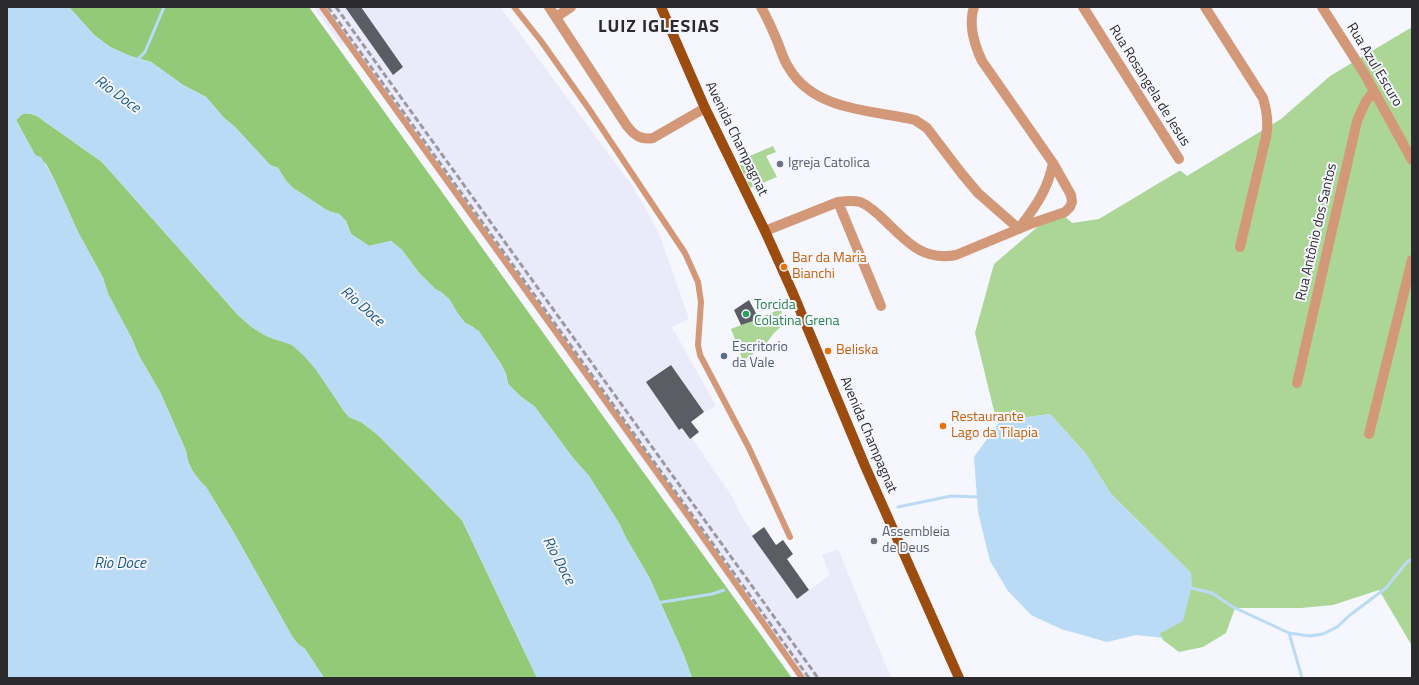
<!DOCTYPE html>
<meta charset="utf-8">
<style>
body{margin:0}
#map{position:relative;width:1419px;height:685px;overflow:hidden;background:#f6f6fe;font-family:"Titillium Web",sans-serif}
canvas{display:block}
.frame{position:absolute;inset:0;border:8px solid #2b2b2e;pointer-events:none}
</style>
<div id="map">
<canvas width="1419" height="685"></canvas>
<div class="frame"></div>
</div>
<script>
const ctx = document.querySelector('canvas').getContext('2d');
ctx.lineJoin = 'round';
function fill(path, color) {
  ctx.fillStyle = color;
  ctx.fill(path, 'evenodd');
}
function stroke(path, color, width, dash) {
  ctx.strokeStyle = color;
  ctx.lineWidth = width;
  ctx.lineCap = dash ? 'butt' : 'round';
  ctx.setLineDash(dash || []);
  ctx.stroke(path);
}
function drawText(font, color, halo, rows, align = 'center') {
  ctx.font = font + ' "Titillium Web",sans-serif';
  ctx.lineWidth = 4;
  ctx.setLineDash([]);
  ctx.textBaseline = 'middle';
  ctx.strokeStyle = halo;
  ctx.fillStyle = color;
  for (const [text, x, y, turn = 0] of rows) {
    ctx.save();
    ctx.translate(x, y);
    ctx.rotate((+turn || 0) * Math.PI / 180);
    ctx.textAlign = isNaN(turn) ? turn : align;
    if (halo) ctx.strokeText(text, 0, 0);
    ctx.fillText(text, 0, 0);
    ctx.restore();
  }
}
fill(new Path2D(`
 M 314,7 L 500,7 L 633,187 L 651,218 L 660,236 L 689,319 L 672,327 L 716,406 L 704,412 L 691,421 L 699,432 L 692,438 L 733,498 L 741,515 L 754,535 L 752,536 L 797,599 L 830,575 L 822,555 L 838,549 L 891,678 L 799,678 L 344,43 L 341,45 Z`), '#ebeafb');
fill(new Path2D(`
 M 1412,27 L 1412,646 L 1379,590 L 1333,605 L 1301,608 L 1235,608 L 1226,633 L 1203,647 L 1179,652 L 1163,640 L 1162,638 L 1159,634 L 1191,573 L 1111,494 L 1086,454 L 1050,414 L 999,421 L 995,415 L 975,333 L 994,264 L 1056,211 L 1059,211 L 1072,223 L 1099,219 L 1179,171 L 1181,171 L 1187,176 L 1281,119 L 1330,76 Z
 M 773,146 L 776,152 L 766,156 L 777,177 L 750,188 L 738,161 Z
 M 781,309 L 783,325 L 774,333 L 765,345 L 743,361 L 731,329 Z`), '#abd695');
fill(new Path2D(`
 M 69,7 L 309,7 L 631,455 L 792,678 L 692,678 L 683,653 L 649,577 L 626,538 L 620,525 L 589,476 L 573,458 L 535,407 L 520,396 L 508,384 L 506,374 L 501,364 L 487,343 L 473,327 L 465,323 L 456,311 L 449,299 L 441,292 L 435,289 L 419,273 L 402,250 L 391,241 L 369,246 L 351,234 L 346,221 L 339,214 L 331,212 L 325,209 L 293,188 L 286,181 L 278,168 L 270,165 L 234,126 L 224,118 L 206,97 L 183,85 L 151,62 L 130,56 L 110,47 L 94,35 Z
 M 26,112 L 37,116 L 102,162 L 238,315 C 249,325 260,334 274,339 C 280,341 287,342 292,345 C 311,356 331,392 344,411 L 349,417 L 361,422 L 378,435 L 462,520 L 537,678 L 324,678 L 305,649 L 298,644 L 293,638 L 234,533 L 206,487 C 196,478 187,465 186,451 L 160,392 L 138,354 L 132,339 L 108,294 L 103,278 L 78,232 L 54,179 L 46,164 L 35,155 L 16,120 L 22,114 Z`), '#93ca77');
fill(new Path2D(`
 M 7,7 L 69,7 L 94,35 L 110,47 L 130,56 L 151,62 L 183,85 L 206,97 L 224,118 L 234,126 L 270,165 L 278,168 L 286,181 L 293,188 L 325,209 L 331,212 L 339,214 L 346,221 L 351,234 L 369,246 L 391,241 L 402,250 L 419,273 L 435,289 L 441,292 L 449,299 L 456,311 L 465,323 L 479,331 L 501,364 L 506,374 L 508,384 L 520,396 L 535,407 L 573,458 L 589,476 L 620,525 L 626,538 L 649,577 L 683,653 L 692,678 L 537,678 L 462,520 L 378,435 L 361,422 L 349,417 L 344,411 L 316,370 L 305,357 L 292,345 L 266,336 L 250,326 L 238,315 L 102,162 L 37,116 C 27,113 23,112 16,120 L 35,155 L 41,157 L 54,179 L 78,232 L 103,278 L 108,294 L 132,339 L 138,354 L 160,392 L 186,451 C 187,465 196,478 206,487 L 234,533 L 293,638 L 298,644 L 305,649 L 324,678 L 7,678 Z
 M 1050,414 L 1086,454 L 1111,494 L 1191,573 L 1192,585 L 1183,621 L 1159,634 L 1163,638 L 1136,635 L 1107,642 L 1061,629 L 1031,615 L 1008,591 L 990,561 L 978,512 L 974,457 L 1000,421 Z`), '#badbf5');
stroke(new Path2D(`
 M 137,60 L 145,52 L 164,7
 M 898,507 L 951,496 L 981,497
 M 1187,587 L 1212,593 L 1233,607 L 1289,633 L 1310,636 L 1323,634 L 1337,627 L 1350,615 L 1386,588 L 1407,562 L 1412,559
 M 657,603 L 712,594 L 724,590
 M 1289,633 L 1302,678`), '#badbf5', 3);
fill(new Path2D(`
 M 345,7 L 361,7 L 403,67 L 393,75 Z
 M 749,300 L 759,319 L 741,325 L 734,310 Z
 M 671,365 L 704,412 L 691,422 L 699,432 L 690,439 L 682,428 L 679,430 L 646,382 Z
 M 764,527 L 776,545 L 783,540 L 793,554 L 787,559 L 809,590 L 797,599 L 752,536 Z`), '#5c5c64');
stroke(new Path2D(`
 M 322,7 L 686,513 L 802,678
 M 514,7 L 541,41 L 589,109 L 685,253 L 698,282 L 701,302 L 698,345 L 700,355 L 749,448 L 790,537`), '#d29877', 6);
stroke(new Path2D(`
 M 549,7 L 627,126 C 635,136 641,140 653,138 L 705,108
 M 761,7 C 768,19 773,31 778,43 C 781,51 784,61 789,68 C 814,111 872,110 915,120 L 927,128 L 962,174 L 978,193 L 1019,229
 M 1083,7 L 1179,159
 M 1205,7 L 1263,98 C 1267,111 1269,124 1266,137 L 1240,247
 M 1322,7 L 1364,73 L 1412,160
 M 556,17 L 571,7
 M 838,202 L 881,306
 M 1020,227 C 1036,206 1048,189 1053,163
 M 765,231 L 838,202 C 845,201 853,200 860,202 C 867,204 874,211 880,216 C 904,238 920,262 956,255 L 1033,223 L 1065,212 L 1070,207 L 1072,202 L 1071,195 L 1053,163 L 982,61 C 974,44 968,25 974,7
 M 1297,383 L 1357,121 L 1366,101 L 1374,91
 M 1369,434 L 1412,260`), '#d29877', 10);
stroke(new Path2D(`
 M 661,7 L 705,108 L 765,231 L 792,291 L 865,466 L 959,678`), '#9c4c0e', 10);
stroke(new Path2D(`
 M 328,7 L 809,678
 M 336,7 L 818,678`), '#9a9aa0', 3, [6, 3]);
for (const [x, y, r, color] of [
 [780,164,4,"#6b7280"],
 [784,267,4,"#e8710a"],
 [746,314,4,"#2e9e5b"],
 [828,351,4,"#e8710a"],
 [724,356,4,"#5c6f8a"],
 [943,426,4,"#e8710a"],
 [874,541,4,"#6b7280"]
]) {
  const dot = new Path2D();
  dot.arc(x, y, r, 0, 2 * Math.PI);
  ctx.fillStyle = color;
  ctx.fill(dot);
  stroke(dot, '#f6f6fe', 1.5);
}
drawText('14px', '#2b2b2e', '#f6f6fe', [
 ["Rua Azul Escuro",1374,65,59],
 ["Rua Rosangela de Jesus",1149,86,58],
 ["Avenida Champagnat",736,139,64],
 ["Rua Antônio dos Santos",1317,232,-77],
 ["Avenida Champagnat",868,435,67]
]);
drawText('14px', '#5b616d', '#f6f6fe', [
 ["Igreja Catolica",788,164],
 ["Assembleia",882,533],
 ["de Deus",882,549]
], 'left');
drawText('14px', '#c56008', '#f6f6fe', [
 ["Bar da Maria",792,259],
 ["Bianchi",792,275],
 ["Beliska",836,351],
 ["Restaurante",951,418],
 ["Lago da Tilapia",951,434]
], 'left');
drawText('14px', '#27864d', '#f6f6fe', [
 ["Torcida",754,306],
 ["Colatina Grena",754,322]
], 'left');
drawText('14px', '#4e5e75', '#f6f6fe', [
 ["Escritorio",732,348],
 ["da Vale",732,364]
], 'left');
drawText('italic 15px', '#175983', '#f6f6fe', [
 ["Rio Doce",117,95,36],
 ["Rio Doce",362,307,41],
 ["Rio Doce",558,561,62],
 ["Rio Doce",120,564]
]);
ctx.letterSpacing = '1px';
drawText('bold 18px', '#2b2b2e', '#f6f6fe', [
 ["LUIZ IGLESIAS",659,28]
]);
ctx.letterSpacing = '0px';
</script>
